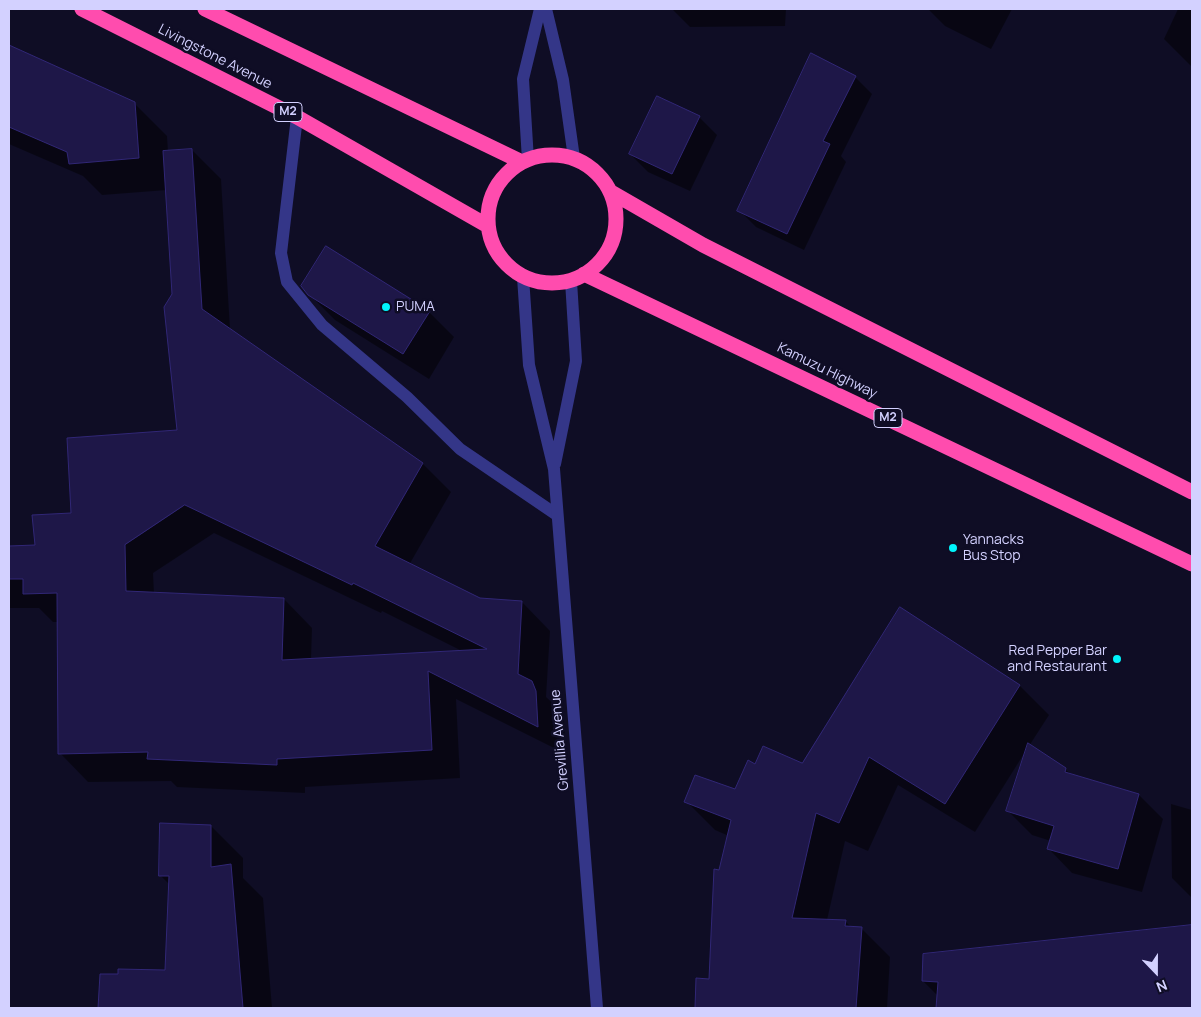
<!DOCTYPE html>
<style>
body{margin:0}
#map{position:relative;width:1201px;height:1017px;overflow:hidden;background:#0f0d25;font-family:Manrope,sans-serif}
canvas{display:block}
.frame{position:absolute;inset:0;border:10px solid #d3d1ff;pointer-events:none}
.north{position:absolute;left:1131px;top:947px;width:50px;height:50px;-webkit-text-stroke:4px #0f0d25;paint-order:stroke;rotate:158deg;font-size:14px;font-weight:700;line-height:20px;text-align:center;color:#d3d1ff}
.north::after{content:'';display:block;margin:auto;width:18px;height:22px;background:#d3d1ff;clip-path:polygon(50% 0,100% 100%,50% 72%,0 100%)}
</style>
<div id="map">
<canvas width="1201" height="1017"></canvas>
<div class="frame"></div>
<div class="north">N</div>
</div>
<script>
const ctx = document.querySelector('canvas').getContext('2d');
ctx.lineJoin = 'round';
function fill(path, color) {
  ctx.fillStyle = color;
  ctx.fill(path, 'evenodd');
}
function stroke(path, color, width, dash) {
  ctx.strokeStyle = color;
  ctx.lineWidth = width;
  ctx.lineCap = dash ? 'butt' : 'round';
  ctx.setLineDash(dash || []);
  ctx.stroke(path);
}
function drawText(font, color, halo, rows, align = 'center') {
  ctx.font = font + ' Manrope,sans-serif';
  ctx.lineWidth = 5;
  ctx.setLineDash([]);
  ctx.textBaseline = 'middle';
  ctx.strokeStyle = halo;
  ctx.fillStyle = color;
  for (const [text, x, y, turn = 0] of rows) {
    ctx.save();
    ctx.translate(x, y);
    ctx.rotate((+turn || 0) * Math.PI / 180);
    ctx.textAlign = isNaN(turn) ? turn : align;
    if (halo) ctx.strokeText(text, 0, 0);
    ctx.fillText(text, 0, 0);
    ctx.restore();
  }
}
fill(new Path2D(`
 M 672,9 L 786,9 L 785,26 L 690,27 Z
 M 928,9 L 1012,9 L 991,49 L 945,26 Z
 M 1178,9 L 1192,9 L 1192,67 L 1164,39 Z
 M 9,46 L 134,103 L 167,136 L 168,152 L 192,150 L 221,179 L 230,329 L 423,464 L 451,492 L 409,565 L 479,599 L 522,602 L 550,631 L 546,697 L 561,711 L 564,720 L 566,754 L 456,699 L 460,778 L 305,787 L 305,793 L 177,787 L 171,781 L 88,782 L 60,753 L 58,622 L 53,622 L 39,608 L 9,608 L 9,547 L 36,547 L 72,515 L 179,432 L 167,190 L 102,195 L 83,176 L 9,144 ZM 214,533 L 381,613 L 382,611 L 464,652 L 311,659 L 312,628 L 284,599 L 154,594 L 153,573 Z
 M 855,77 L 872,94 L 841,156 L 846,162 L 804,250 L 756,227 L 739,210 Z
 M 699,117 L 717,135 L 690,191 L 648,172 L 630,154 Z
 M 309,294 L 429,312 L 454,337 L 429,379 L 335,320 Z
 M 900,608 L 1020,686 L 1049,715 L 1029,746 L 1076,777 L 1139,795 L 1163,819 L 1142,892 L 1072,873 L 1049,849 L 1051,841 L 1032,835 L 1008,811 L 1025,752 L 975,832 L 898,785 L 868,851 L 845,841 L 827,920 L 845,921 L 852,928 L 861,928 L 890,957 L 887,1008 L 696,1008 L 697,979 L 711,980 L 720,871 L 729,836 L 715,830 L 686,801 L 736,790 L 756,765 L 802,765 Z
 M 1171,804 L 1192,810 L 1192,898 L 1172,878 Z
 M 211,826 L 243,858 L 243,878 L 263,898 L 272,1008 L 99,1008 L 101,975 L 167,972 L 170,885 L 160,875 Z
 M 1192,926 L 1192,1008 L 937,1008 L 938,996 L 923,981 L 924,955 Z`), '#0007');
const building = new Path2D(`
 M 9,45 L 135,102 L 139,158 L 69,164 L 67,152 L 9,127 Z
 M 811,53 L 856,76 L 823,141 L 830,144 L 787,234 L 737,211 Z
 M 657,96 L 700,116 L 672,174 L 629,154 Z
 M 192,149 L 202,309 L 423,463 L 375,546 L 480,598 L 522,601 L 518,674 L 532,681 L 536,691 L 538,727 L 428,671 L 432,750 L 277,759 L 277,765 L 147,759 L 148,752 L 58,754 L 57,593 L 23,594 L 23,579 L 9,579 L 9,546 L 35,545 L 32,515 L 71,513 L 67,438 L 177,430 L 164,307 L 172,294 L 163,151 ZM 185,505 L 352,585 L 353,583 L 487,649 L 282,660 L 284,598 L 126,591 L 125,545 Z
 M 326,246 L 430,311 L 403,354 L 308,295 L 301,286 Z
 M 900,607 L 1020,685 L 945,804 L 869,757 L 839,823 L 816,813 L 792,918 L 846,920 L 845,926 L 862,927 L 856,1008 L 695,1008 L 696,978 L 709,979 L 714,869 L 719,870 L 731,820 L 684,802 L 695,775 L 735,789 L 748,760 L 755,764 L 763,746 L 802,763 Z
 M 1028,743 L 1066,768 L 1065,772 L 1139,794 L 1118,869 L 1047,849 L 1054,826 L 1006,811 Z
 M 160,823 L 211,825 L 211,867 L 231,864 L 243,1008 L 98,1008 L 100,974 L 118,974 L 118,969 L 165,970 L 169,876 L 159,876 Z
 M 1192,925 L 1192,1008 L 936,1008 L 938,982 L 922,981 L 923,954 Z`);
fill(building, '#1e1748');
stroke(building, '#312776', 1);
stroke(new Path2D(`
 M 297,117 L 281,253 L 287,282 L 322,325 L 407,397 L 460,449 L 557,515`), '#343688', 12);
stroke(new Path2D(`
 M 546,9 L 563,80 L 574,158
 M 528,160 L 523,79 L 540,9
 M 523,277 L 529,365 L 554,469 L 597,1008
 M 555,464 L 576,361 L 571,281`), '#343688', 12);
stroke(new Path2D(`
 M 82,9 L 297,117 L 488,226
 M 205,9 L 522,162
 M488 219a64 64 0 1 1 128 0a64 64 0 1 1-128 0Z
 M 611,192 L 703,245 L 1192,492
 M 584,274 L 1192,564`), '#ff4cae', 15);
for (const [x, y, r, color] of [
 [386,307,5,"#00f4fc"],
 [953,548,5,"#00f4fc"],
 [1117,659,5,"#00f4fc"]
]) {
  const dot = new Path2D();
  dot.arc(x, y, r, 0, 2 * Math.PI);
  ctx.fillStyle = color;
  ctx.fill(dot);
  stroke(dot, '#0f0d25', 2);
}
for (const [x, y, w] of [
 [288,112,28],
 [888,418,28]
]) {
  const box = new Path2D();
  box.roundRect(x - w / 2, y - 9.5, w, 19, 4);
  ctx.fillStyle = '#0f0d25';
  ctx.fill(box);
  stroke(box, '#d3d1ff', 1);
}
drawText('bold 12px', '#d3d1ff', null, [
 ["M2",288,112],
 ["M2",888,418]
]);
drawText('14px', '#d3d1ff', '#0f0d25', [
 ["Livingstone Avenue",215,57,27],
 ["Kamuzu Highway",827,371,26],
 ["Grevillia Avenue",560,740,-95]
]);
drawText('14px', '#d3d1ff', '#0f0d25', [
 ["PUMA",396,307],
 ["Yannacks",963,540],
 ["Bus Stop",963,556],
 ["Red Pepper Bar",1107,651,"right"],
 ["and Restaurant",1107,667,"right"]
], 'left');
</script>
